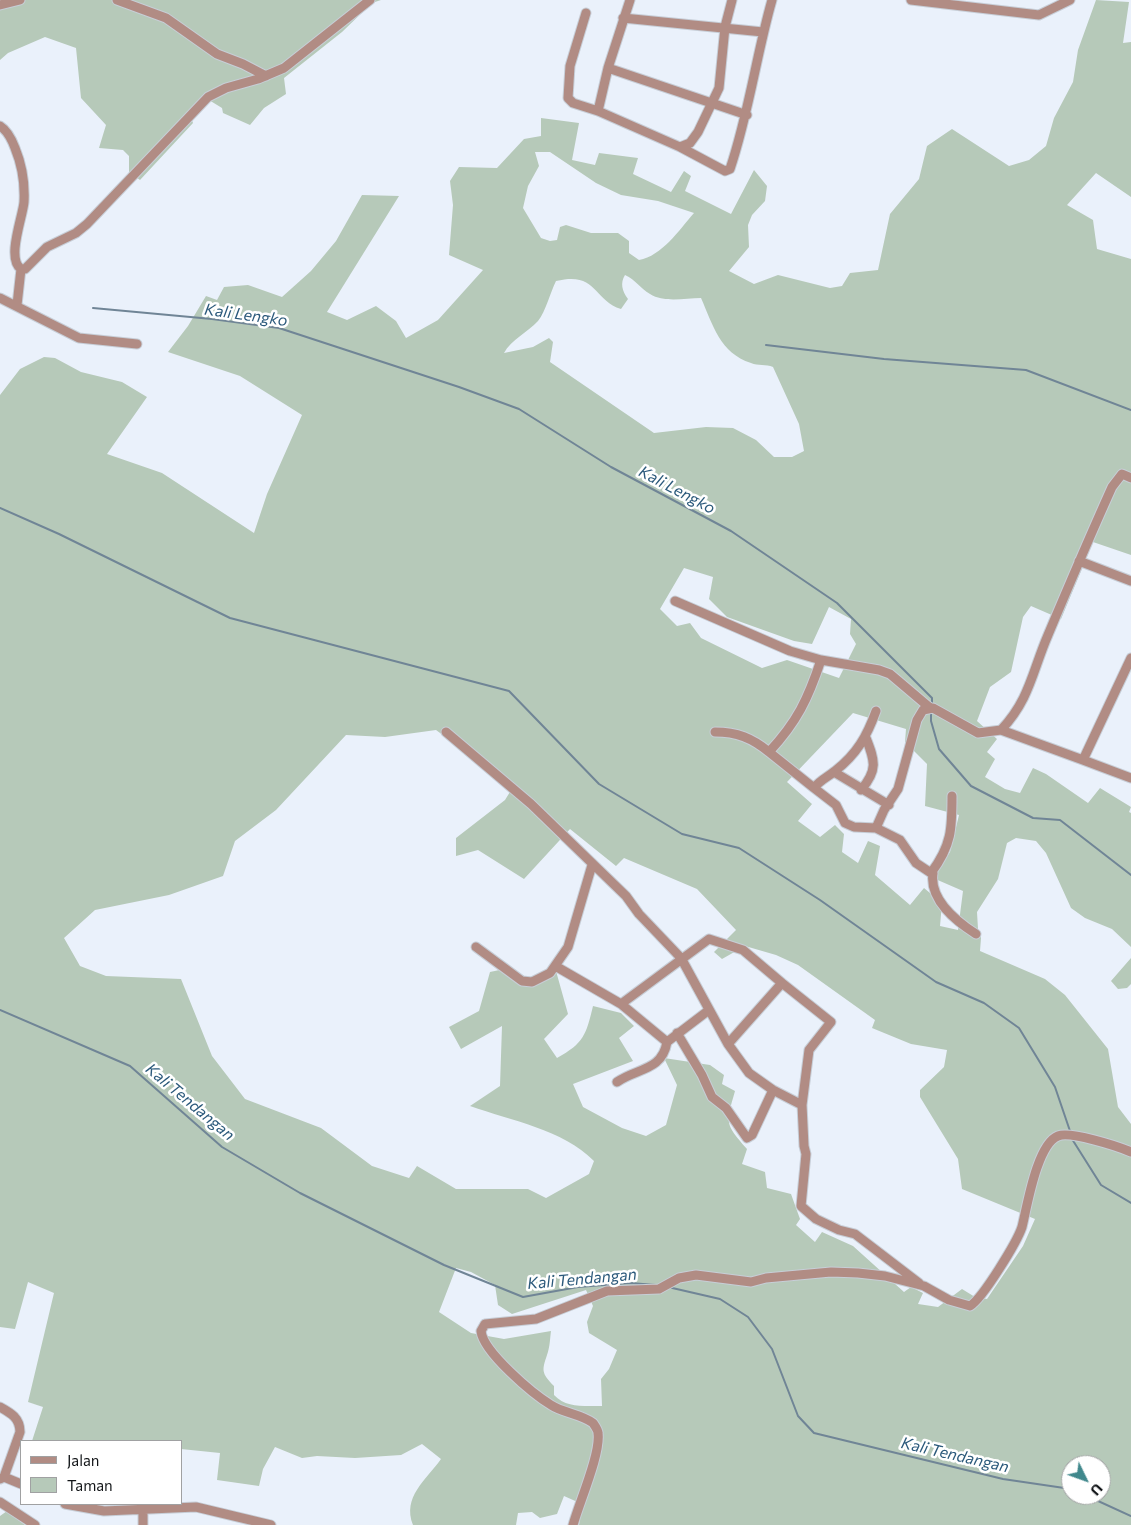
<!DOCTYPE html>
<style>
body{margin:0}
#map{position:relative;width:1131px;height:1525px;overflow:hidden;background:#eaf1fb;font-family:Commissioner,sans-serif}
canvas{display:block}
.legend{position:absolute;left:20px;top:1440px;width:162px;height:65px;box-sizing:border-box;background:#fff;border:1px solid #a0a1a2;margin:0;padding:6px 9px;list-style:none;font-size:15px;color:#111417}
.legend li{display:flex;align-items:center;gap:10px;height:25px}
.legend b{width:25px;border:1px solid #a0a1a2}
.north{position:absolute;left:1061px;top:1455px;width:50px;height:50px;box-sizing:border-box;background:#fff;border:1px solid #a0a1a2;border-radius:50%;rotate:132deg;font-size:14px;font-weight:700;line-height:20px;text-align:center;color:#111417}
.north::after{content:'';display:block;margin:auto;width:18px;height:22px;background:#40888c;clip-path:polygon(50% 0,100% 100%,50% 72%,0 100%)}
</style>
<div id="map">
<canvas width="1131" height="1525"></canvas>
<ul class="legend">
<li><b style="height:6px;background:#b18c84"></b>Jalan</li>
<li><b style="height:14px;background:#b6c9b9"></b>Taman</li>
</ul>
<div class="north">U</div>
</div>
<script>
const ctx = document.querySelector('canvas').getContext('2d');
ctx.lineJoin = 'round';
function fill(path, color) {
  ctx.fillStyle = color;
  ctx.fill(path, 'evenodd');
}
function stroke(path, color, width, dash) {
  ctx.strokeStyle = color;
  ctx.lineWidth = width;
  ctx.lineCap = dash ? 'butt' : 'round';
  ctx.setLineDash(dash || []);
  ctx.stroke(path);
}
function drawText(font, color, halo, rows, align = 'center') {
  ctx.font = font + ' Commissioner,sans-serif';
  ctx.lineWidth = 5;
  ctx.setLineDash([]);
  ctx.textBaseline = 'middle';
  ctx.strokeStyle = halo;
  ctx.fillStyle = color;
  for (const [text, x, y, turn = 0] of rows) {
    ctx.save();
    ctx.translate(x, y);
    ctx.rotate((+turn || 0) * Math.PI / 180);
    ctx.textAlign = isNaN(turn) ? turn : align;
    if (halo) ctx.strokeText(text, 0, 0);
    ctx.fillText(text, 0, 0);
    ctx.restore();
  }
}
fill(new Path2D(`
 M 0,0 L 381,0 L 372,3 L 342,32 L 284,78 L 286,94 L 264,108 L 250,125 L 223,113 L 222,108 L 204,97 L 189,113 L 193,123 L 140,180 L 129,172 L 129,156 L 123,150 L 99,148 L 106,125 L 81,98 L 76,48 L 45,37 L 8,53 L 0,60 Z
 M 1096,0 L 1129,2 L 1123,43 L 1131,42 L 1131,197 L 1096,173 L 1067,205 L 1093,220 L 1097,249 L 1131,259 L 1131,555 L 1093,542 L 1061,619 L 1031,606 L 1023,617 L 1011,672 L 990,687 L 977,721 L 997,739 L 987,752 L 995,759 L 985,777 L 1005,789 L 1020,793 L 1033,768 L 1046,774 L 1088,803 L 1100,788 L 1131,807 L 1129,812 L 1131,813 L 1131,947 L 1112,929 L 1085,918 L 1071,908 L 1046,853 L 1036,841 L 1016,838 L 1007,843 L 998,879 L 977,912 L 978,929 L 981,938 L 980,951 L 1045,979 L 1065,995 L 1108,1049 L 1118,1107 L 1131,1124 L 1131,1525 L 579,1525 L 582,1504 L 564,1496 L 557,1514 L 540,1518 L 532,1512 L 518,1513 L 516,1525 L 413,1525 C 402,1497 426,1480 441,1459 L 422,1444 L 401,1455 L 355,1458 L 317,1456 L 302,1458 L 275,1447 L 263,1469 L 259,1486 L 217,1480 L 220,1453 L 181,1449 L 181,1441 L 32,1441 L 43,1407 L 28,1402 L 54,1293 L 28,1282 L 15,1329 L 0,1327 L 0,395 L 20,369 L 44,357 L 55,358 L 81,372 L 122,382 L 147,397 L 107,454 L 162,473 L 254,533 L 267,494 L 302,415 L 240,376 L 168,352 L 188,326 L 206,296 L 217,300 L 224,287 L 248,285 L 282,297 L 311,271 L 336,241 L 362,195 L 399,196 L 327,312 L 347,320 L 376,306 L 396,321 L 406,338 L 438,320 L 483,270 L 449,255 L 453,205 L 450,181 L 459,167 L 497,168 L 524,139 L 541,136 L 541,118 L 579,123 L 572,160 L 595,165 L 599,153 L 638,158 L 633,174 L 671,192 L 684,171 L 691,176 L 685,191 L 731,214 L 754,170 L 767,186 L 765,201 L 752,215 L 748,225 L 749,247 L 729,271 L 754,284 L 778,275 L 830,288 L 842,286 L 850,273 L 878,270 L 890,214 L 919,179 L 927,146 L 952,129 L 1009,166 L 1029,160 L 1046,146 L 1054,118 L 1073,82 L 1078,50 ZM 535,152 L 550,152 L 596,183 L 621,195 L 658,201 L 694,213 C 679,230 662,256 639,260 L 629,253 L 629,241 L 618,233 L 591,233 L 566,225 L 560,227 L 557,240 L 550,241 L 541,238 L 523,208 L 528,186 L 539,166 ZM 625,275 C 636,280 640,288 650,294 C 664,303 685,298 701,298 C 713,325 720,353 751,363 C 758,366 766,364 773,367 L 799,424 L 804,451 L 792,457 L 774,457 L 756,440 L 733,428 L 706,427 L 654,433 L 550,362 L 553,342 L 549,338 L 533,347 L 504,353 C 511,340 528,332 538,321 C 546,311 550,293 556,281 C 597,271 592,299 621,309 L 628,299 C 622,291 620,283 625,275 ZM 684,568 L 713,577 L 709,599 L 727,617 L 794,641 L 812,644 L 829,607 L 851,619 L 850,634 L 856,644 L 839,678 L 787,660 L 762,668 L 701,638 L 690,623 L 677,626 L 660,609 ZM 853,713 L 906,729 L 905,742 L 927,764 L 925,806 L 959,815 L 950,852 L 933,878 L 963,891 L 958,930 L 940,926 L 942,903 L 924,888 L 910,905 L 875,875 L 880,846 L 868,841 L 858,863 L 842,852 L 844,834 L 835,825 L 820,837 L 798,821 L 812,804 L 787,782 ZM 436,730 L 513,787 L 505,800 L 456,838 L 456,856 L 478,850 L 524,879 L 570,829 L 616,866 L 624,858 L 697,889 L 736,930 L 714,952 L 722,959 L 745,946 L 776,955 L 798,965 L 875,1020 L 872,1028 L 911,1044 L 947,1050 L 944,1067 L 920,1090 L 920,1097 L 958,1159 L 962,1189 L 1035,1219 L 1023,1246 L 987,1299 L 975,1297 L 962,1289 L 938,1307 L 918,1304 L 923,1293 L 911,1287 L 904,1292 L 853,1246 L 822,1232 L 815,1242 L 796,1225 L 800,1219 L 791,1194 L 767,1188 L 765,1172 L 742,1164 L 747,1149 C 724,1123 726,1123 735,1091 L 722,1084 L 724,1075 L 710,1065 L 664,1058 L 677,1085 L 666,1125 L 646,1136 L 622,1128 L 583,1107 L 573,1084 L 633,1061 L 619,1038 L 634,1026 L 621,1013 L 593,1006 C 586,1035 584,1043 557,1058 L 544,1039 L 568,1014 L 556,971 L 530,979 L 509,968 L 490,972 L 479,1011 L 449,1027 L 461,1049 L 502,1026 L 500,1086 L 470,1106 C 512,1121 562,1129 594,1161 L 589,1174 L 546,1198 L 528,1189 L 456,1189 L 417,1166 L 409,1178 L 372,1166 L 321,1128 L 245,1099 L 212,1056 L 181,979 L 106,976 L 80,966 L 64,938 L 95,910 L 169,895 L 223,876 L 235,841 L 276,810 L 346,735 L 385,737 ZM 456,1268 L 471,1272 L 495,1285 L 498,1305 L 512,1314 L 586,1290 L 593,1306 L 587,1322 L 589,1333 L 617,1350 L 609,1369 L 601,1379 L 602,1406 C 584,1406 566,1408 554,1395 L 554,1386 C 541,1373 542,1370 547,1355 C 550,1347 550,1338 551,1331 L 504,1339 L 471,1333 L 439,1312 ZM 1071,1465 L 1101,1465 L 1101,1495 L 1071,1495 Z
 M 1131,958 L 1131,984 L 1127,988 L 1118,989 L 1111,981 Z
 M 7,1511 L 25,1525 L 0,1525 L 0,1516 Z`), '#b6c9b9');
stroke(new Path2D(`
 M 93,308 L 212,319 L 279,328 L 459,387 L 519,409 L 611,467 L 731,531 L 837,603 L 932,698 L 932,706
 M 766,345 L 884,359 L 1026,370 L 1131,410
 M 0,508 L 59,534 L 230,618 L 509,691 L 599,784 L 682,834 L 739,848 L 820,900 L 936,982 L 984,1003 L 1019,1028 L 1055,1087 L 1070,1131
 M 931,711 L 931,721 L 939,749 L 971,786 L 1033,818 L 1060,820 L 1131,875
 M 0,1010 L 130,1066 L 222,1147 L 300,1193 L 444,1265 L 523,1297 L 578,1287 L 630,1283 L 656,1285
 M 1072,1139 L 1101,1185 L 1131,1203
 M 668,1287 L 720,1299 L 748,1317 L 772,1349 L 798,1416 L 814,1433 L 1003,1479 L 1071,1489
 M 1085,1495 L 1131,1516`), '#708596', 2);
const minor = new Path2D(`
 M 117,0 L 166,18 L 217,54 L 243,64 L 266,76
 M 630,0 L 608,68 L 747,115
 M 911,0 L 1039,15 L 1070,0
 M 0,5 L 20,0
 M 586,13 L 570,66 L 568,98 L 573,103 L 598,111 L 680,147 L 690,143 L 698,132 L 719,88 L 725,27 L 732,0
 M 623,18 L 763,32
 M 598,111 L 608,68
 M 0,126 C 8,131 12,140 15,148 C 22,165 25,183 24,202 C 23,216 6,259 21,269 L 17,305
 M 680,147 L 725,171 L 730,169 C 749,113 756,56 772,0
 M 21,269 L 25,269 L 47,247 L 76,233 L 87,224 L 208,97 L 226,88 L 258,79 L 284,68 L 370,0
 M 0,298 L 79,338 L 137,344
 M 1079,561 L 1131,581
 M 675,601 L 790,651 L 821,660 L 879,670 L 890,674 L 929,707
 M 876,711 C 867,736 857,754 835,771 C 828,777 820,780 814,788 L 836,805 L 845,823 L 854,827 L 876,828 L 884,810 L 898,789 L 917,720 L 923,710 L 933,708 L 978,733 L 1001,730 L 1083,760 L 1131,658
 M 1001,730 C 1030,699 1032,672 1048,635 C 1069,585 1090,536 1112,487 L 1122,474 L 1131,478
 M 446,732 L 531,804 L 626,896 L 639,914 L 681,958 L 728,1044 L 749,1073 L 773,1090 L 802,1105 L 804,1146 L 806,1154 L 801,1206 L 816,1219 L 839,1230 L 855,1234 L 919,1283
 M 715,732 C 737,732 752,738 769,752
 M 1083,760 L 1131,778
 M 834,772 L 889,805
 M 814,788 L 769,752 C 797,722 808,699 821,660
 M 861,790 C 878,770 875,761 866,738
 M 876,828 L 900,840 L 916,863 L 931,873 C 952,845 952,828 952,796
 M 931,873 L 933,873 C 929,900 956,921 976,934
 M 476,947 L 522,981 L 532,982 L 550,973 L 568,947 L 592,865
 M 557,967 L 621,1004 L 667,1042 L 709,1010
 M 621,1004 L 709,939 L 743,950 L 782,983
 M 677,1033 L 702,1075 L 712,1097 L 726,1108 L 747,1138 L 752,1135 L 773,1090
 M 728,1044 L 782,983 L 831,1022 L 809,1050 L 802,1105
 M 617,1082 C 637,1068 662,1071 667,1042
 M 0,1407 C 11,1413 20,1418 20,1432 L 4,1477
 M 0,1479 L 4,1477 L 21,1484
 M 0,1502 L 35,1525
 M 65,1504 L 104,1511 L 196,1507 L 271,1525
 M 143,1511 L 143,1525
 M 573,1525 C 579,1503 601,1453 598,1433 C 598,1430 595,1426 593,1423 C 581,1414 563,1413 551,1405 C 533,1394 483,1352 481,1331 L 485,1324 L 536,1319 L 607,1291 L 659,1289 L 679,1278 L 696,1275 L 751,1282 L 766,1278 L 831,1272 L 858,1273 L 885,1276 L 924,1286 L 949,1300 L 970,1306 C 983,1298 1017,1242 1022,1227 C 1027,1207 1037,1144 1058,1136 C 1070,1131 1117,1146 1131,1152`);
stroke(minor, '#c7ced7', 11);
stroke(minor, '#b18c84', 9);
drawText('italic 16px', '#2b597b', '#fff', [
 ["Kali Lengko",246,315,8],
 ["Kali Lengko",677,490,28],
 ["Kali Tendangan",190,1102,40],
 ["Kali Tendangan",582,1279,-5],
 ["Kali Tendangan",955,1455,13]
]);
</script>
